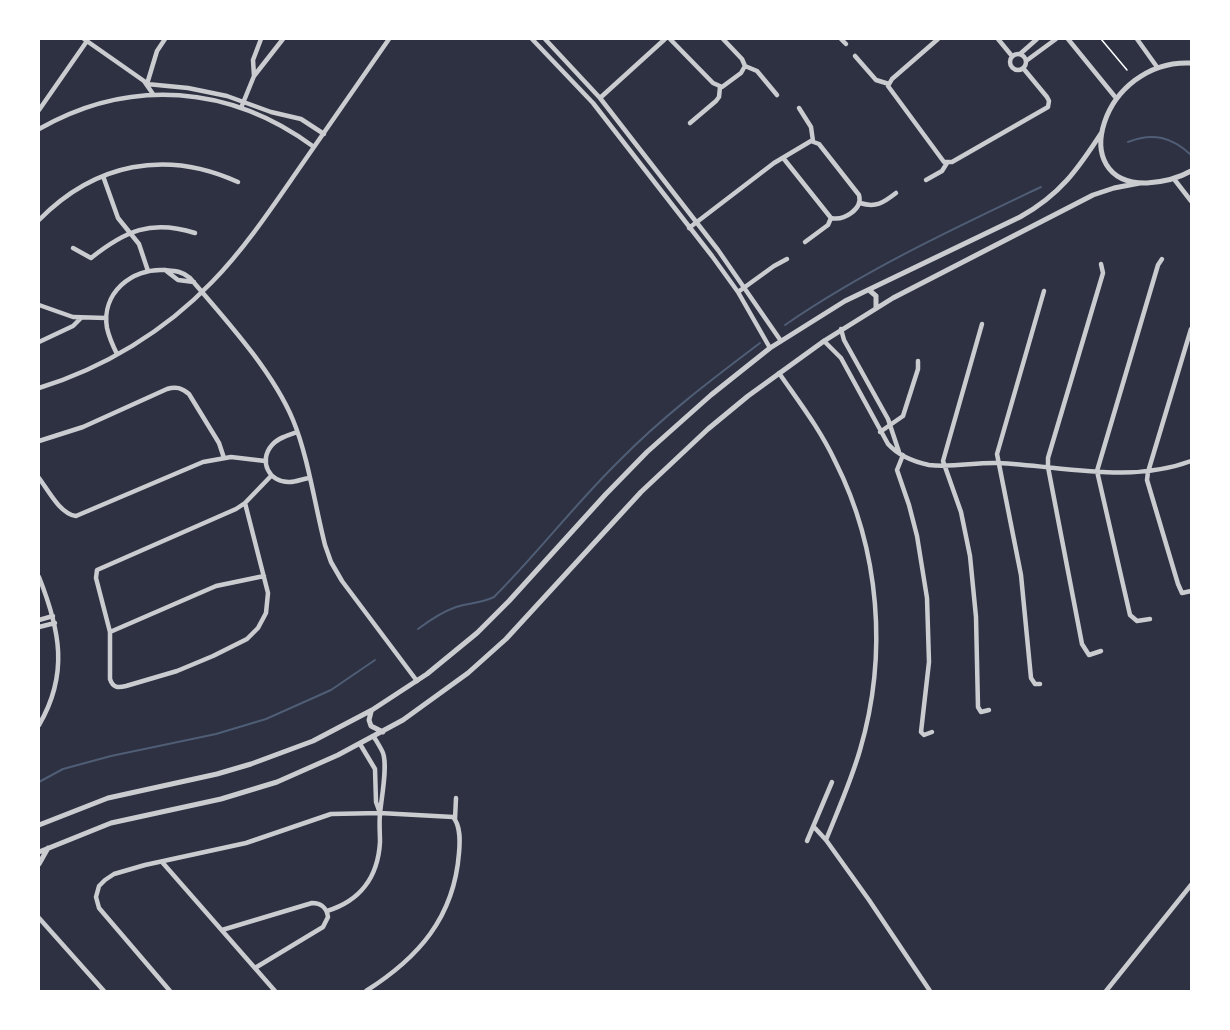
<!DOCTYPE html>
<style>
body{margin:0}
#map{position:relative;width:1230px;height:1030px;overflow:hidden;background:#2d3142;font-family:Georgia,serif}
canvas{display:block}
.frame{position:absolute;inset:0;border:40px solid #fff;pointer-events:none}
</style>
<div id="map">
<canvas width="1230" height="1030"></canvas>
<div class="frame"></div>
</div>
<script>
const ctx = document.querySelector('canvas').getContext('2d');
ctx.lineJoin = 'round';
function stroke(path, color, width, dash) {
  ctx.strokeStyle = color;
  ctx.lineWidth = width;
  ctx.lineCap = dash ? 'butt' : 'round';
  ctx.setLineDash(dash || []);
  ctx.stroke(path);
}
stroke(new Path2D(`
 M 1128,142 C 1153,132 1172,137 1191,155
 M 785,325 C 865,270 953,229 1041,187
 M 418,629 C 430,620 442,612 456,607 C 469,603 482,603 494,597 C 538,553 575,504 619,461 C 662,417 711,380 760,343
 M 39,782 L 63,769 L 111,756 L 216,734 L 266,719 L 331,690 L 375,660`), '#4f5d75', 2);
stroke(new Path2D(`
 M 1101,39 L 1127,70`), '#fff', 1.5);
stroke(new Path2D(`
 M 84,39 L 144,81 L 153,94
 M 532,39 L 593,103 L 712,256 L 738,292 L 770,348
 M 545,39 L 600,98 L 718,250 L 781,341
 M 670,39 L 713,83 L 722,87 L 741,73 L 745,66 L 742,59 L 723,39
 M 841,39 L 846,44
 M 938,39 L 892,79 L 888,86 L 944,162 L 952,162 L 1048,107 L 1049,101 L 1047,97 L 1023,68
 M 998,39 L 1012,56
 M 1068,39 L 1116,98
 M 1137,39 L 1157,67
 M 1020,54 L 1037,39
 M1010 62a8 8 0 1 1 16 0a8 8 0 1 1-16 0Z
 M 855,56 L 876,80 L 889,84
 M 1026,61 L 1056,39
 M 745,66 L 757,71 L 777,95
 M 254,76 L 253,60 L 261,39
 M 147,84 L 188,88 L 227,96 L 271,112 L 301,119 L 324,134
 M 147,84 L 157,51 L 165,39
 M 600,98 L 665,39
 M 241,108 L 254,76 L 283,39
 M 799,108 L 811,127 L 813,141
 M 39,110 L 87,41
 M 690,123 L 716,101 L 719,97 L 720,87
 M 39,129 C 130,77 230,85 314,147
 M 103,176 L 118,218 L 139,244 L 148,271
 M 1174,179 L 1191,201
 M 926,180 L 942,171 L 947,163
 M 860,203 C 876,208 883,203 896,193
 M 39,220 C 95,163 166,149 238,182
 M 689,228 L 774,163 L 811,141 L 819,144 L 859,195 C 863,209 844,221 831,218 L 784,159
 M 805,242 L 828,225 L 831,218
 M 73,248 L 91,258 C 125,231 151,219 195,233
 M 165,270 L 178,280 L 194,282
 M 738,292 L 774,266 L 787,259
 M 39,305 L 73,317 L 106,318
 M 982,324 L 943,461 L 961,512 L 970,556 L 976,617 L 978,707 L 981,712 L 989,710
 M 841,329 L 844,340 L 888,419 L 899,452
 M 1191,329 L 1148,472 L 1147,480 L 1178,584 L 1182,593 L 1191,591
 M 824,341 L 841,358 L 888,444 C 898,455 915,462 929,465 C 952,468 976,462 998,463 C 1062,466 1130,484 1191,461
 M 39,342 L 73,326 L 81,318
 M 117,354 C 113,346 109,337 107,328 C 101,293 132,268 164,270 C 175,271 182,271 190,278 C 225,319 272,370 293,420 C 308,456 315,506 325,545 L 331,562 L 342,581 L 417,681
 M 779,373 C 799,402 820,429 835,461 C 880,550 888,655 860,750 C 851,781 838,810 826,840
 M 39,388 C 104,368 165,331 212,282 C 245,248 271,209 298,170 C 328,127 358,83 389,39
 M 297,432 C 288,435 278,438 272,445 C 258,461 269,483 290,482 C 296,482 302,479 309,478
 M 880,432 L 903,416 L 918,369 L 918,361
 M 39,441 L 83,427 L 167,389 C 176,386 182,388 189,394 L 219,443 L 224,458
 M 903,455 L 897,470 L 909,505 L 917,536 L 927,598 L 929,662 L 921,732 L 924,735 L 932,732
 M 39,478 C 48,490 60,514 76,516 L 203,462 L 231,457 L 265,461
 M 245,503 L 268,593 L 266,613 L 258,628 L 247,639 L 213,656 L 177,671 L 126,686 C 118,688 113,688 110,679 L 110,632 L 96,578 L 97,570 L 236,509 L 245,503 L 271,476
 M 39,577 C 60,630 69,674 39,725
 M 1150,619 L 1137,621 L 1130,615 L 1097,471 L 1158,265 L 1162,259
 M 39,620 L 53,616
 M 39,627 L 55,623
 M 110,632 L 216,586 L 264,576
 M 1101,651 L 1089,655 L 1082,644 L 1048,467 L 1048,458 L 1103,273 L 1101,264
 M 1040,684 L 1035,684 L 1031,678 L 1021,575 L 997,454 L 1044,291
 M 360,744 L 375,769 L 376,802 L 380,813
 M 455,819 L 456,798
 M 814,827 L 826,840 L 869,900 L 930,991
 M 807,841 L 832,782
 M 162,862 L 275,991
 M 327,911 C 360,901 378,877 380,842 C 380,833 379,823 380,814 C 381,800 388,766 383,753 C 381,748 377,742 374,737
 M 39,918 L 104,991
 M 222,930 L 312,903 C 321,903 327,908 328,917 L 323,927 L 255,968
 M 170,991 L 99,908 L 96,897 L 99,886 L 105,880 L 114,874 L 145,865 L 246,843 L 331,814 L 380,813 L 453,817 C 461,826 460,842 459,853 C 454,918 418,958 366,991
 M 1106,991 L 1191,885`), '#caccd0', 4.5);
stroke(new Path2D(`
 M 1191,63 C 1102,59 1064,185 1147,183 C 1163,182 1177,179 1191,171
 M 869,290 L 876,296 L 876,308
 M 371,712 L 369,720 L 371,726 L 383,732
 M 39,825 L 108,798 L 217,774 L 251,764 L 313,741 L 372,710 L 427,674 L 477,633 L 509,601 L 606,494 L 647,452 L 711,395 L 770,348 L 845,301 L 1020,217 C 1060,195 1078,169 1102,132
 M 39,852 L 111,823 L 221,799 L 277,782 L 338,755 L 403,720 L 468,673 L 506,639 L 641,492 L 708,429 L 748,396 L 824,341 L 893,298 L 1093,195 L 1114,188 L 1140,183
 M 39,864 L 48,848`), '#caccd0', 5);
</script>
